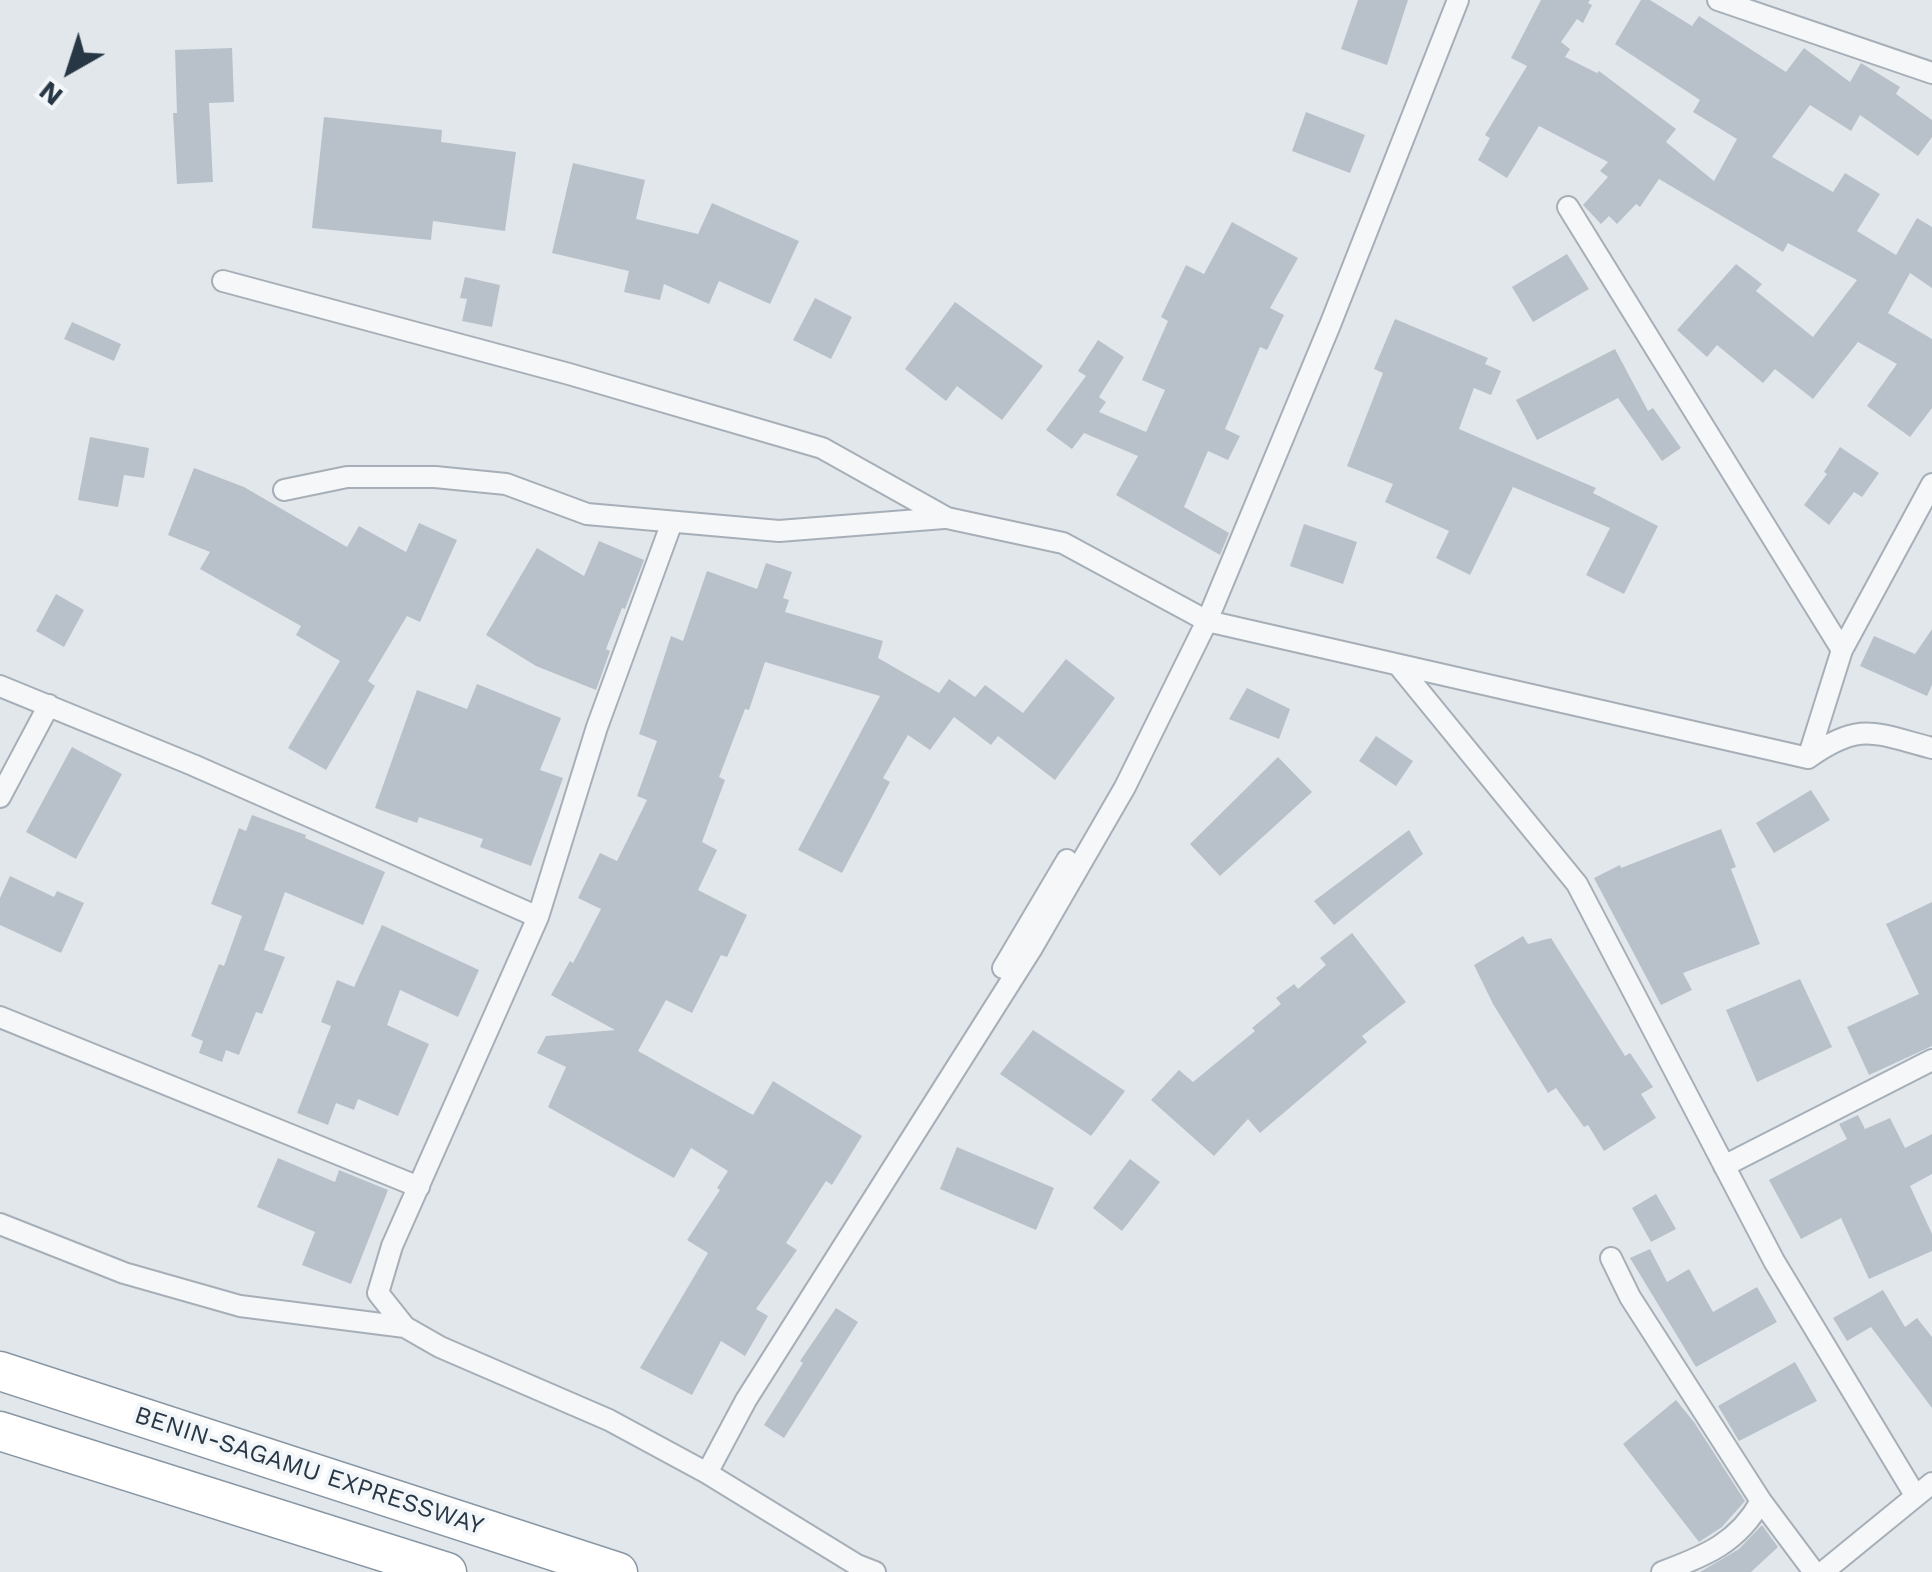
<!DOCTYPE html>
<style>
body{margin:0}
#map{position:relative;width:1932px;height:1572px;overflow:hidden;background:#e2e7ec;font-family:"Work Sans",sans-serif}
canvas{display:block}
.north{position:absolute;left:20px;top:20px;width:100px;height:100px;-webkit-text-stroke:8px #f2f6f9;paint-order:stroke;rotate:219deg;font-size:28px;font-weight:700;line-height:40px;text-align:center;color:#283745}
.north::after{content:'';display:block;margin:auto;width:35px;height:45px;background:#283745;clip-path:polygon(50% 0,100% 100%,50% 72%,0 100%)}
</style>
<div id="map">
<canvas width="1932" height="1572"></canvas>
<div class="north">N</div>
</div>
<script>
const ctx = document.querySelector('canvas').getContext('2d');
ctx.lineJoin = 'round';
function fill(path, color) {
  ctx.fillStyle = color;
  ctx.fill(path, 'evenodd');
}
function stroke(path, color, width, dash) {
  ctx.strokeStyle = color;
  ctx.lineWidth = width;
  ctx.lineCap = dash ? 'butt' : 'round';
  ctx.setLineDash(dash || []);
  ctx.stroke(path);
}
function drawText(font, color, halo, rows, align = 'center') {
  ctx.font = font + ' "Work Sans",sans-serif';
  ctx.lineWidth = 8;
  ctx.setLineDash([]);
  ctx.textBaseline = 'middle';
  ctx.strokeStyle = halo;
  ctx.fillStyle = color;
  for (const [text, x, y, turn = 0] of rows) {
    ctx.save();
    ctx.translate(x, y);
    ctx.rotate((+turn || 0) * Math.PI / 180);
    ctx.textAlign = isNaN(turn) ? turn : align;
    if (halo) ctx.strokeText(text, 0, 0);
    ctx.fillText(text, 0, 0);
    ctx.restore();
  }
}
fill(new Path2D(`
 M 1358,0 L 1408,0 L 1387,65 L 1341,49 Z
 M 1541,0 L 1590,0 L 1588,3 L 1592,5 L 1583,23 L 1577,19 L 1561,42 L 1570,49 L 1565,57 L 1597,73 L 1599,71 L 1676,129 L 1666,142 L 1714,181 L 1737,139 L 1693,112 L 1700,100 L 1615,44 L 1641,0 L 1650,0 L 1692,26 L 1699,16 L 1786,72 L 1804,48 L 1850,82 L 1861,63 L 1900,87 L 1896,94 L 1932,120 L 1932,137 L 1918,156 L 1860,115 L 1851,131 L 1810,105 L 1772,157 L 1833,192 L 1845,173 L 1880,194 L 1857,231 L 1896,255 L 1917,218 L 1932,227 L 1932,288 L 1910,273 L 1888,313 L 1932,339 L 1932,408 L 1910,437 L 1867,406 L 1897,364 L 1858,342 L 1813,399 L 1775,369 L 1763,383 L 1717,345 L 1707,357 L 1677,330 L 1736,264 L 1762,284 L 1756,291 L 1813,337 L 1857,280 L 1788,243 L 1783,252 L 1659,179 L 1640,207 L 1636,204 L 1617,224 L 1609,216 L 1601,224 L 1583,205 L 1608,177 L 1600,171 L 1608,162 L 1539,126 L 1507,178 L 1478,160 L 1490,138 L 1485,135 L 1527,66 L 1511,58 Z
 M 232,48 L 234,102 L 209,103 L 213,182 L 177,184 L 173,113 L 177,113 L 175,50 Z
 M 1306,112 L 1365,135 L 1350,173 L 1292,151 Z
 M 324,117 L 442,130 L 441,142 L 516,152 L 505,231 L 433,221 L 431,240 L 312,228 Z
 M 573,163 L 645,180 L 636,219 L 698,234 L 712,203 L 799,241 L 770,304 L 719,281 L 709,304 L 664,284 L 660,300 L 624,292 L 629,271 L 552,253 Z
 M 1232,222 L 1298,258 L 1270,308 L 1284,315 L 1267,350 L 1260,347 L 1225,429 L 1240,436 L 1228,460 L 1208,451 L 1184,507 L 1229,533 L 1220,555 L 1116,495 L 1138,456 L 1084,433 L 1072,449 L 1046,430 L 1086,376 L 1078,371 L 1098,340 L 1124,357 L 1099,397 L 1106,402 L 1099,412 L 1146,432 L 1165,390 L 1142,380 L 1168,321 L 1161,317 L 1186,265 L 1204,274 Z
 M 1567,254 L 1589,289 L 1533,322 L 1512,287 Z
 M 465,277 L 500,285 L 492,327 L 462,321 L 467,299 L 460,298 Z
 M 815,298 L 852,317 L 831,359 L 793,340 Z
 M 955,302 L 1043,366 L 1002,420 L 957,386 L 946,401 L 905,369 Z
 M 1395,319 L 1488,358 L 1485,364 L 1501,371 L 1491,395 L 1474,388 L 1459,429 L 1596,488 L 1593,493 L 1658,526 L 1624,594 L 1586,575 L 1610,528 L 1513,487 L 1470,575 L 1436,558 L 1449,531 L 1385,502 L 1393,484 L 1347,466 L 1383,373 L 1374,369 Z
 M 72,322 L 121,344 L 114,361 L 64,339 Z
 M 1615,349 L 1648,411 L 1653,408 L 1681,448 L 1662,461 L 1618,398 L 1537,440 L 1516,400 Z
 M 90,437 L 149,448 L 144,478 L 124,475 L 118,507 L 78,500 Z
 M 1840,447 L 1879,473 L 1862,497 L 1854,492 L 1829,525 L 1804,505 L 1827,474 L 1824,472 Z
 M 194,468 L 244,487 L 347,547 L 359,526 L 406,552 L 419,523 L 457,540 L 420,622 L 407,616 L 368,681 L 375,686 L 326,770 L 288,748 L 340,661 L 296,635 L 301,626 L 200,569 L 210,552 L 168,535 Z
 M 1304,524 L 1357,542 L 1343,584 L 1290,566 Z
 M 599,541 L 644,560 L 625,609 L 622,608 L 606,649 L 610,651 L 596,690 L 536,666 L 486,635 L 537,548 L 584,576 Z
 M 766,563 L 792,572 L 783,598 L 789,600 L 785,612 L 883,641 L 878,658 L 939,693 L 949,679 L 975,697 L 985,685 L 1023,713 L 1066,659 L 1115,698 L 1055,780 L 998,736 L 991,745 L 954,717 L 930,750 L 908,735 L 883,778 L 890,782 L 842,873 L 798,850 L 880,696 L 765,662 L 749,710 L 745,709 L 719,777 L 725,780 L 702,842 L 717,850 L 698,890 L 747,915 L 727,957 L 721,955 L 692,1013 L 666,1000 L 638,1051 L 753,1115 L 773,1081 L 862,1136 L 832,1185 L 826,1181 L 786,1243 L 797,1250 L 756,1309 L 768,1316 L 745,1356 L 721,1341 L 692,1395 L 640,1368 L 708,1253 L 687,1240 L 720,1190 L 717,1188 L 728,1171 L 691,1148 L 674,1178 L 548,1107 L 566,1067 L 537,1053 L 546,1036 L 615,1030 L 551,995 L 570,961 L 573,963 L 601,909 L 578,898 L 600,853 L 617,861 L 647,800 L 637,796 L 657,741 L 639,734 L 671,636 L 683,641 L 707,571 L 757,589 Z
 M 56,594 L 84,610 L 64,647 L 36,631 Z
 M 1932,629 L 1932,685 L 1927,696 L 1860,666 L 1874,636 L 1915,654 Z
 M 477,684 L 561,718 L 540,770 L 563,778 L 531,866 L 480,847 L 483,839 L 419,817 L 417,823 L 375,808 L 417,690 L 467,709 Z
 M 1247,688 L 1290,709 L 1279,739 L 1229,719 Z
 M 1376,736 L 1413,761 L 1396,786 L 1359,761 Z
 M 72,747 L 122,774 L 76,859 L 26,832 Z
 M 1278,757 L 1312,792 L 1220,876 L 1190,844 Z
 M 1811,790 L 1830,820 L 1774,853 L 1756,823 Z
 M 252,815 L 306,835 L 305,838 L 385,872 L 363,925 L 285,892 L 264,950 L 285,957 L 275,982 L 262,1014 L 256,1012 L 239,1055 L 226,1050 L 222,1062 L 199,1053 L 203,1041 L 191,1036 L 219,964 L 224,966 L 242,916 L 211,904 L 239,828 L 246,831 Z
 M 1721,829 L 1736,867 L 1731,869 L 1760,944 L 1683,973 L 1692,990 L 1661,1005 L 1594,878 L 1620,865 L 1621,868 Z
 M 1409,830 L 1423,854 L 1334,925 L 1314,901 Z
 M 10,876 L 54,897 L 57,891 L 84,903 L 61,953 L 0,925 L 0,898 Z
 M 1932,902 L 1932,1046 L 1869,1075 L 1847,1027 L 1919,994 L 1886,924 Z
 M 382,925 L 479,970 L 458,1017 L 400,990 L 387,1025 L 429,1044 L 398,1116 L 358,1099 L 354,1110 L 336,1103 L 328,1125 L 297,1113 L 331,1026 L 321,1022 L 337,980 L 354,987 Z
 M 1352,933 L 1406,1002 L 1362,1036 L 1367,1042 L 1260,1133 L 1248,1119 L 1214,1156 L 1151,1100 L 1179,1070 L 1193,1082 L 1255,1031 L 1252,1028 L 1281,1004 L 1276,998 L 1294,984 L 1298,989 L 1326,965 L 1320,958 Z
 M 1523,936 L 1528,944 L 1551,938 L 1625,1056 L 1630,1053 L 1653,1087 L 1641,1094 L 1656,1118 L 1604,1151 L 1588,1125 L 1584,1127 L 1556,1088 L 1548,1093 L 1493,1004 L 1474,965 Z
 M 1800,979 L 1832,1047 L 1757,1082 L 1726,1010 Z
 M 1033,1030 L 1125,1091 L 1091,1136 L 1000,1074 Z
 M 1858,1115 L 1865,1129 L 1890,1118 L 1905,1148 L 1932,1134 L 1932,1174 L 1910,1186 L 1932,1234 L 1932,1251 L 1869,1279 L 1841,1218 L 1801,1239 L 1769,1180 L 1847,1139 L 1839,1124 Z
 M 957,1147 L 1054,1188 L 1036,1230 L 940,1189 Z
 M 278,1158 L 335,1182 L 339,1170 L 388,1190 L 351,1284 L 302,1265 L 315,1232 L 257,1207 Z
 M 1130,1159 L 1160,1182 L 1122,1231 L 1093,1208 Z
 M 1656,1194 L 1676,1229 L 1651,1242 L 1632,1208 Z
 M 1650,1249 L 1667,1282 L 1689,1269 L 1713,1312 L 1757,1287 L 1777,1322 L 1696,1367 L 1630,1258 Z
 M 1883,1290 L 1905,1327 L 1917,1318 L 1932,1337 L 1932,1408 L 1871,1327 L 1847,1341 L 1833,1318 Z
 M 836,1308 L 858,1322 L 784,1438 L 764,1425 L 803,1363 L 800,1361 Z
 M 1795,1362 L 1817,1401 L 1739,1441 L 1718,1406 Z
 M 1676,1400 L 1694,1422 L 1745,1501 L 1722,1527 L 1699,1542 L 1623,1444 Z
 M 1762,1525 L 1778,1547 L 1751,1572 L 1700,1572 L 1739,1549 Z`), '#b8c1ca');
const street = new Path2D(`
 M 1718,0 L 1932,73
 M 1568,207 L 1842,650
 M 223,281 L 569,374 L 822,448 L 947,518 L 1063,543 L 1207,621
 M 284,490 L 347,477 L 435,477 L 506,484 L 587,514 L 779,531 L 944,518
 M 672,522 L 597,727 L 538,917 L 392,1246 L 378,1293 L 405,1327 L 440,1347 L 609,1420 L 707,1473 L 857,1565 L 875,1572
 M 1212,609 L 1207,621 L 1808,758 C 1860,721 1874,733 1932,748
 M 1398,665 L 1577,884 L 1774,1261 L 1915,1495
 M 0,686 L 193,765 L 538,917
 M 1808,758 L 1842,650 L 1932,484
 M 0,797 L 49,705
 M 1003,968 L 1067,860
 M 0,1017 L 419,1187
 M 1724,1166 L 1932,1060
 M 0,1224 L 124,1273 L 240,1306 L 405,1327
 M 1611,1258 L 1630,1297 L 1761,1501
 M 707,1473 L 746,1400 L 1032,948 L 1125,787 L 1207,621 L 1330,325 L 1458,0
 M 1662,1572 C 1705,1556 1738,1543 1761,1501 L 1814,1572
 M 1823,1572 L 1932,1483`);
const highway = new Path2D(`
 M 0,1371 L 618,1572
 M 0,1431 L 447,1572`);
stroke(street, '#a6afb7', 24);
stroke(highway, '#8897a4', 41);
stroke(street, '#f5f7f9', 20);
stroke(highway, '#fff', 38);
drawText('25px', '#283745', '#f2f6f9', [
 ["BENIN-SAGAMU EXPRESSWAY",309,1471,18]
]);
</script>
